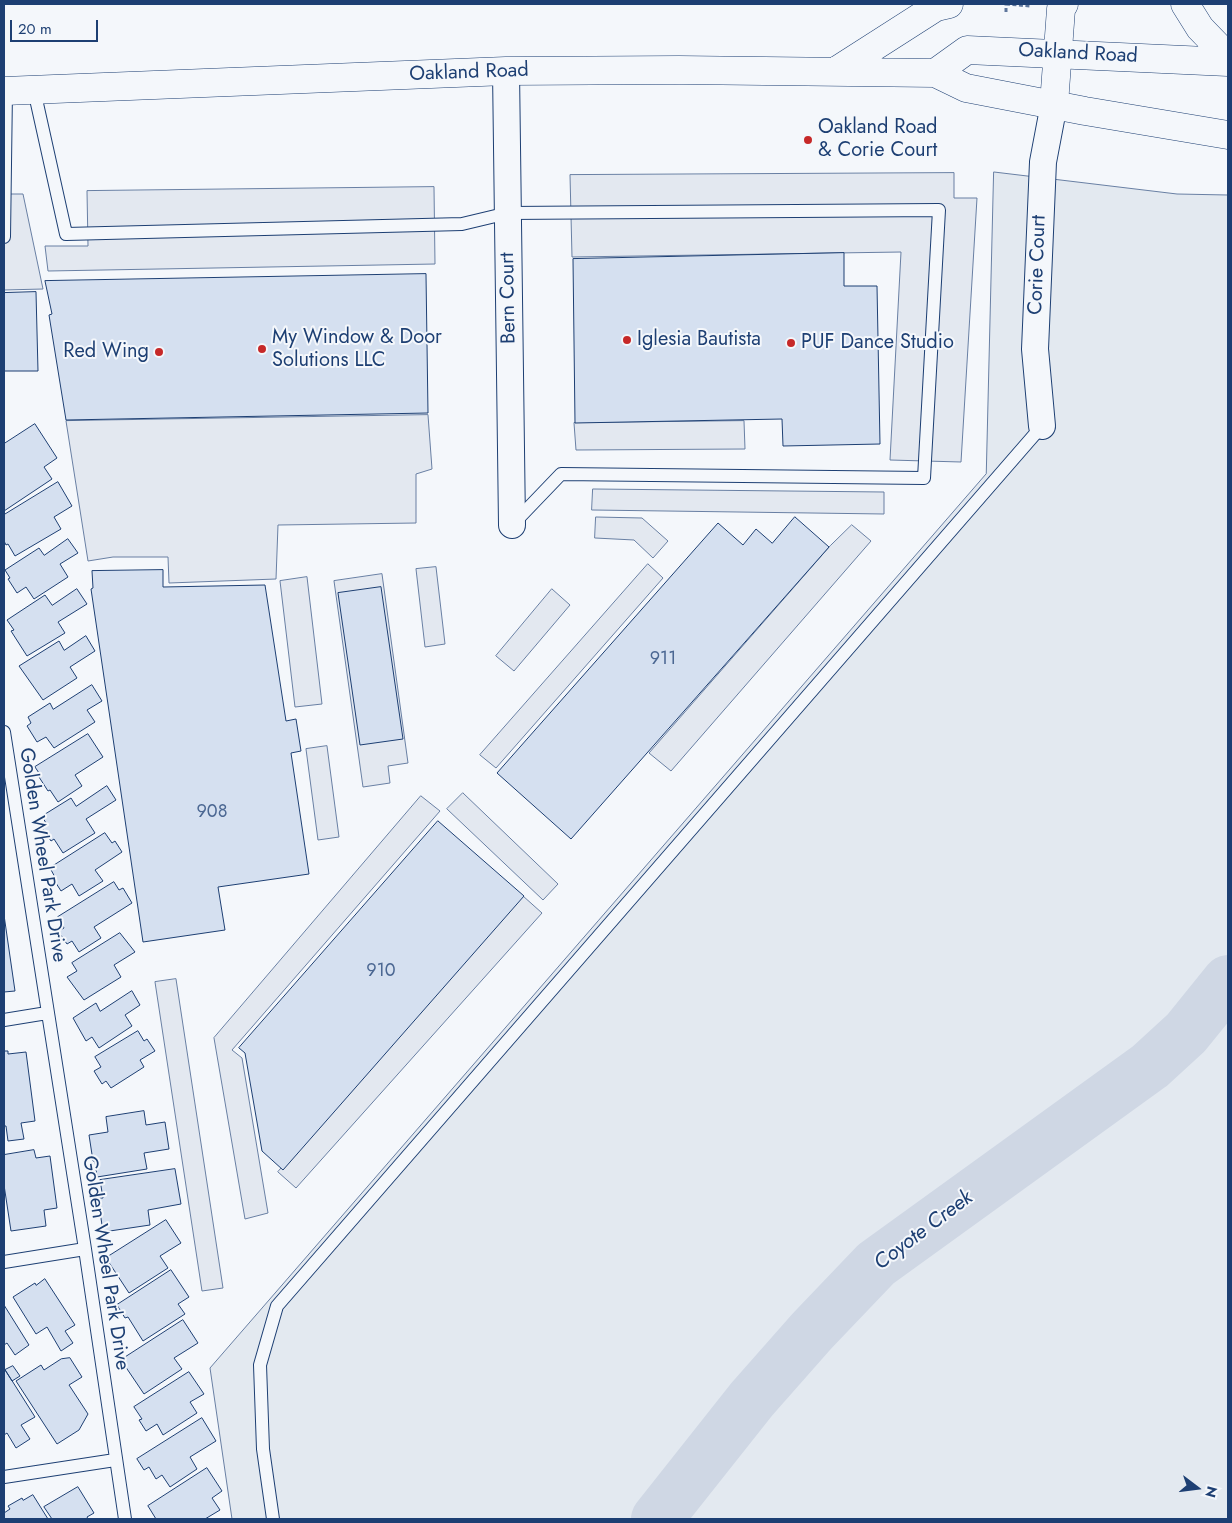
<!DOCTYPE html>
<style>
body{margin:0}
#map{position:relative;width:1232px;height:1523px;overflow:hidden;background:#f4f7fb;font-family:Jost,sans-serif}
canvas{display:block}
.frame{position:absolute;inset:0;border:5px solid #1d3f73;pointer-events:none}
.north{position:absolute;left:1172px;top:1463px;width:50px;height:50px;-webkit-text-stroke:4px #f4f7fb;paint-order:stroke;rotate:105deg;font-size:14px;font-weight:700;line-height:20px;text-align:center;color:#1d3f73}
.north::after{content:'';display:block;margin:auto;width:18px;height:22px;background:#1d3f73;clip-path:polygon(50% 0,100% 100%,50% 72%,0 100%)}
.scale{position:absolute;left:10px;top:20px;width:88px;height:22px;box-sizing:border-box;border:2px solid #1d3f73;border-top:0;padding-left:6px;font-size:15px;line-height:18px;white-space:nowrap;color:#1d3f73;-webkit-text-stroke:4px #f4f7fb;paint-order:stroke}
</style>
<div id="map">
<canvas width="1232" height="1523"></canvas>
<div class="frame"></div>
<div class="north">N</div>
<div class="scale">20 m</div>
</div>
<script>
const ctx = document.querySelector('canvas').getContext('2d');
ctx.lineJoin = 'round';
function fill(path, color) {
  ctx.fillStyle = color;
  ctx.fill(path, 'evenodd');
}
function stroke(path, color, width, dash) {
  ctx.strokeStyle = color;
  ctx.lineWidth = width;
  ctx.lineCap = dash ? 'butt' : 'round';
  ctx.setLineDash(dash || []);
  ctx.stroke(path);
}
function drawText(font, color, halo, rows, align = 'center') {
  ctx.font = font + ' Jost,sans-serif';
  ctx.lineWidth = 4;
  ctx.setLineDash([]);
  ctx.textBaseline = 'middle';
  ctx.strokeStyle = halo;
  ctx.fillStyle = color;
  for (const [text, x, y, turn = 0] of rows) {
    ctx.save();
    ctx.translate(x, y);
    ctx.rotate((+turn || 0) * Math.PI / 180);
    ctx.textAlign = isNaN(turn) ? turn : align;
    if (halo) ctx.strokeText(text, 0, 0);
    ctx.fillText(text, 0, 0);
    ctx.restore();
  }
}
const green = new Path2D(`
 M 994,172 L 1177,194 L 1228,195 L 1228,1519 L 232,1519 L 210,1368 L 986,474 Z`);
fill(green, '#e3e9f0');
stroke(green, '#687fa3', 1);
const parking = new Path2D(`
 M 954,173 L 954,198 L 977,198 L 961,462 L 890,460 L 901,252 L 572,257 L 570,175 Z
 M 434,187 L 435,264 L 48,271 L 45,246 L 88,246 L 87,191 Z
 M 4,194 L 23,194 L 43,289 L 4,290 Z
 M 428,415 L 432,469 L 416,474 L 416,523 L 278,525 L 276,579 L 169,583 L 168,557 L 113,557 L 88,561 L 66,421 Z
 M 744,421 L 745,449 L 576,450 L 574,423 Z
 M 593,489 L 884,492 L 884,514 L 592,510 Z
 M 596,517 L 642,518 L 668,541 L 653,558 L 634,540 L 595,538 Z
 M 852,525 L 871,541 L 671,771 L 649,753 L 830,546 Z
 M 648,564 L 663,578 L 496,768 L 480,755 Z
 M 436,567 L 445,644 L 425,647 L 416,569 Z
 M 382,574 L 408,763 L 388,766 L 390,783 L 363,787 L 334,581 Z
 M 307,577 L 322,704 L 295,707 L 280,581 Z
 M 552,589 L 570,605 L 514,671 L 496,656 Z
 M 327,746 L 339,837 L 318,840 L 306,749 Z
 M 463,793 L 558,884 L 543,900 L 447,809 Z
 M 421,796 L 440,811 L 232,1050 L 242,1058 L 268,1213 L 245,1219 L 214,1038 Z
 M 523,896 L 542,913 L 296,1188 L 278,1172 Z
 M 176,979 L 223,1288 L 202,1291 L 155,982 Z`);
fill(parking, '#e3e8f0');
stroke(parking, '#687fa3', 1);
stroke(new Path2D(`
 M 657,1519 L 752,1399 L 812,1331 L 876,1264 L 1150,1066 L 1186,1033 L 1228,981`), '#cfd7e4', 52);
const building = new Path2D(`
 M 844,253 L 844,286 L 877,286 L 880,444 L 783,446 L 782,419 L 575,423 L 573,259 Z
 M 426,274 L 428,413 L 66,420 L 49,315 L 52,314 L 45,281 Z
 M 36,292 L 38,371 L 4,371 L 4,293 Z
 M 35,424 L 57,458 L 44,467 L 52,479 L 4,511 L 4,444 Z
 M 58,482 L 72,506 L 54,517 L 61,529 L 15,556 L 8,544 L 6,545 L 4,541 L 4,515 Z
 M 795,517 L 829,547 L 571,839 L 497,773 L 718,523 L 743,545 L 756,529 L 772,543 Z
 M 68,539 L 78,553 L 60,564 L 68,577 L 34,599 L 26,587 L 17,593 L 8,579 L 10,578 L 5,570 L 39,548 L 44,555 Z
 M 163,570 L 163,587 L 265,585 L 286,721 L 296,719 L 301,751 L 291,753 L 309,874 L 218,887 L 225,930 L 143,942 L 91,589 L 93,588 L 92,571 Z
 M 381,587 L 403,739 L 360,745 L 338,593 Z
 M 77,589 L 87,604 L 58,622 L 65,633 L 27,656 L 11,631 L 14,630 L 7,620 L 45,595 L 52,605 Z
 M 86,636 L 95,651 L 70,667 L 77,678 L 43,700 L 19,666 L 59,641 L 64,650 Z
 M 92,685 L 102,701 L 87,710 L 95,722 L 54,748 L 46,737 L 37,742 L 27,726 L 31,723 L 28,717 L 50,703 L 53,709 Z
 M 88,734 L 103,757 L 75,775 L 82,786 L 58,802 L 50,790 L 48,791 L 39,777 L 41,776 L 35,767 Z
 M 107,786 L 116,800 L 86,819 L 95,833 L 63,853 L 54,839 L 51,841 L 42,828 L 47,825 L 42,816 L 71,798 L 76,806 Z
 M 438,821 L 524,896 L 283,1170 L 262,1151 L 245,1053 L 239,1048 Z
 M 105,833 L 112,843 L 115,841 L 122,852 L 95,870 L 103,881 L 79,896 L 72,884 L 61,891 L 54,880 L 56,879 L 50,868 Z
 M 114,882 L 119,890 L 123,888 L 132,903 L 94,927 L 101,938 L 79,952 L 72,941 L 67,944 L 58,931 L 64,928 L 58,917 Z
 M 4,915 L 15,991 L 4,992 Z
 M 120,933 L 135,952 L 114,965 L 121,977 L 84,1000 L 67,977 L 77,971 L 72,963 Z
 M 132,991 L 140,1005 L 125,1015 L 132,1026 L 99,1048 L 92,1037 L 86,1041 L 73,1018 L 96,1003 L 100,1011 Z
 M 138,1031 L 144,1041 L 147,1039 L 155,1051 L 140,1060 L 144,1067 L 111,1088 L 106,1081 L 102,1084 L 94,1071 L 101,1067 L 95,1057 Z
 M 4,1051 L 8,1051 L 8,1054 L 26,1052 L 35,1121 L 21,1123 L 24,1139 L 8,1141 L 6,1126 L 4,1126 Z
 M 144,1111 L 146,1125 L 165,1122 L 169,1149 L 144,1153 L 147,1169 L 97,1177 L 95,1161 L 93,1161 L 89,1135 L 108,1132 L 106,1117 Z
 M 34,1150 L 36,1158 L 50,1156 L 57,1208 L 44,1210 L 46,1226 L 11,1231 L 4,1185 L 4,1155 Z
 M 175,1169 L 181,1204 L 148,1210 L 150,1225 L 103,1232 L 98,1198 L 103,1198 L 100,1180 Z
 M 166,1220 L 181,1243 L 160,1256 L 168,1268 L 129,1293 L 106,1258 Z
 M 171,1270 L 189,1297 L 178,1304 L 185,1314 L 143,1341 L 128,1317 L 125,1318 L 117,1305 Z
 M 45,1279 L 75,1325 L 65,1331 L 73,1343 L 61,1351 L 47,1327 L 36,1334 L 13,1297 L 35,1283 L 36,1285 Z
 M 4,1305 L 29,1345 L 15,1355 L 7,1343 L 4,1345 Z
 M 183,1320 L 198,1343 L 174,1358 L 182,1369 L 144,1394 L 121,1360 Z
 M 70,1358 L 82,1377 L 69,1385 L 88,1414 L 79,1430 L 57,1444 L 16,1381 L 41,1365 L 44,1370 L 61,1359 Z
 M 13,1366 L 20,1376 L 12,1381 L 5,1370 Z
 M 4,1368 L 35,1417 L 21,1425 L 30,1439 L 16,1448 L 7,1433 L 4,1435 Z
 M 189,1372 L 204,1394 L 190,1402 L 197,1413 L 163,1435 L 157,1424 L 146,1431 L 139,1420 L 142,1419 L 134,1407 Z
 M 202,1418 L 216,1441 L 190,1457 L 197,1469 L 170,1487 L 162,1475 L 156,1479 L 149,1467 L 144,1470 L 137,1459 Z
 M 207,1468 L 222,1491 L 212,1498 L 220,1510 L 205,1519 L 156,1519 L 148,1506 Z
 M 78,1487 L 94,1513 L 87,1517 L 88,1519 L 52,1519 L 44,1507 Z
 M 33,1495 L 48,1519 L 4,1519 L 4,1513 L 10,1509 L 8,1506 L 22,1498 L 23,1500 Z`);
fill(building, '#d5e0f0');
stroke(building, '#1d3f73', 1);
const lane = new Path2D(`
 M 34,90 L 66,234 L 462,224 L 508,213 L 939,210 L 924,478 L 561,474 L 514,523
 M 4,237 L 6,91
 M 4,732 L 85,1249 L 125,1519
 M 4,1020 L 47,1013
 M 4,1262 L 85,1249
 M 4,1477 L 115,1460
 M 273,1519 L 263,1449 L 260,1365 L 277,1306 L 1042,426`);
const street = new Path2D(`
 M 506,71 L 512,525
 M 1042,426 L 1035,349 L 1043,162 L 1054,104`);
const secondary = new Path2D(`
 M 1054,104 L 1061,9 L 1064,4`);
const primary = new Path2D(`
 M 1185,4 L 1200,28 L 1228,57
 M 836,71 L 936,7 L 949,4
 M 935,73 L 967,50 L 1228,62
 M 4,91 L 506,71 L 679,70 L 935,73 L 966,88 L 1085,111 L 1228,135`);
stroke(lane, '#1d3f73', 14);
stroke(street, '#1d3f73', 28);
stroke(secondary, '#1d3f73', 29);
stroke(primary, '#1d3f73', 29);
stroke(new Path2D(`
 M 1006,4 L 1030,6
 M 1006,12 L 1006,4`), '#5e769c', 3, [4, 2.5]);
stroke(lane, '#f4f7fb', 12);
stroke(street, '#f4f7fb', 26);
stroke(secondary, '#f4f7fb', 28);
stroke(primary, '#f4f7fb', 28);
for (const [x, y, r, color] of [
 [808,140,5,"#c62828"],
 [627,340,5,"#c62828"],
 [791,343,5,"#c62828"],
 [262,349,5,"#c62828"],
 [159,352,5,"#c62828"]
]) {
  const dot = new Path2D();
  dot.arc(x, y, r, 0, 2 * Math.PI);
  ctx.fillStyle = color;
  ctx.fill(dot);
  stroke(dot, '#f4f7fb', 2);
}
drawText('18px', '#4b6792', null, [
 ["911",663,660],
 ["908",212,813],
 ["910",381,972]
]);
drawText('20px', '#1d3f73', '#f4f7fb', [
 ["Oakland Road",1078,54,3],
 ["Oakland Road",469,73,-2],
 ["Corie Court",1038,265,-88],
 ["Bern Court",509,298,-91],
 ["Golden Wheel Park Drive",42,855,81],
 ["Golden Wheel Park Drive",105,1263,81]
]);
drawText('20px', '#1d3f73', '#f4f7fb', [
 ["Oakland Road",818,128],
 ["& Corie Court",818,151],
 ["My Window & Door",272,338],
 ["Solutions LLC",272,361],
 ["Iglesia Bautista",637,340],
 ["PUF Dance Studio",801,343],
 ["Red Wing",149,352,"right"]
], 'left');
drawText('italic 21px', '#1d3f73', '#f4f7fb', [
 ["Coyote Creek",924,1231,-37]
]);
</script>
